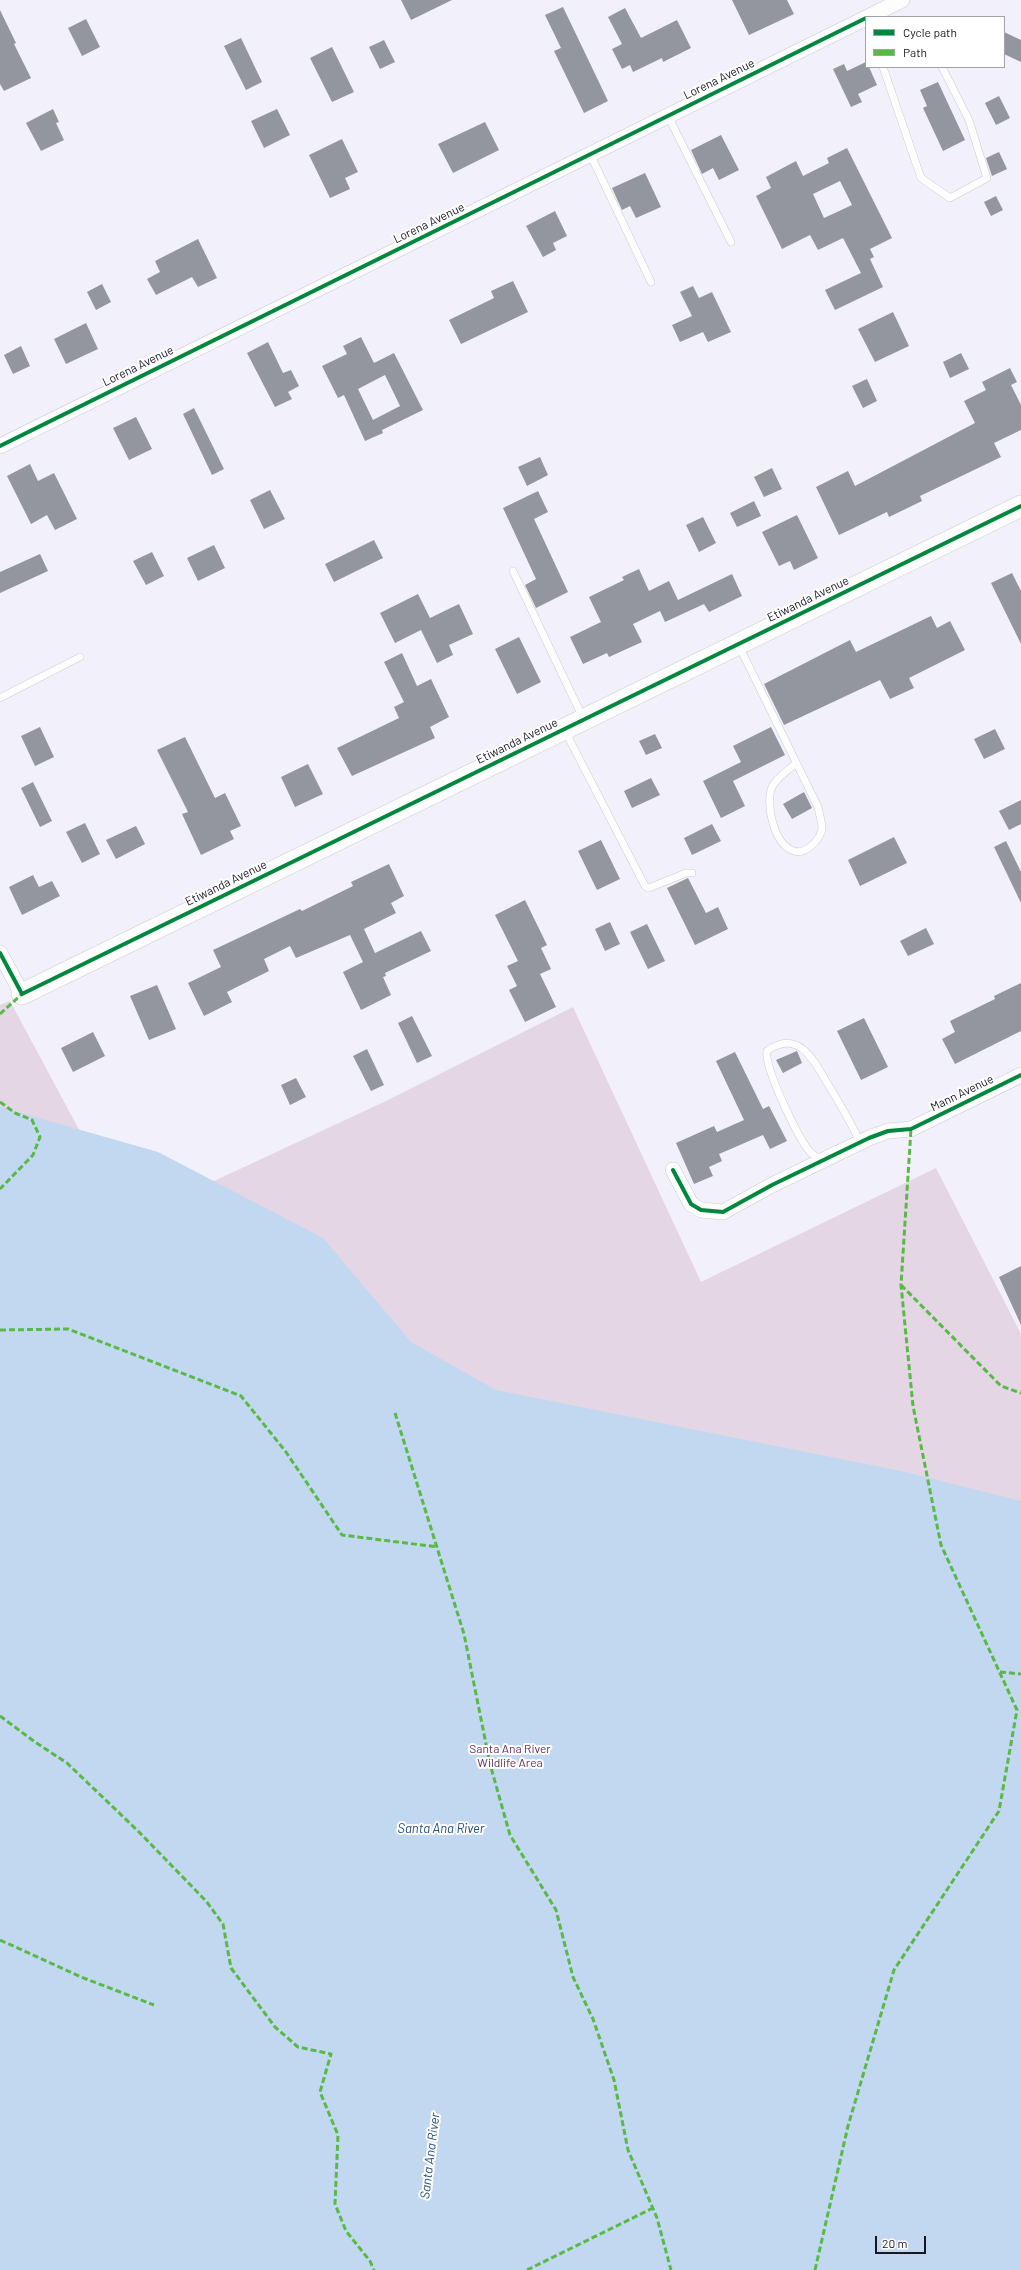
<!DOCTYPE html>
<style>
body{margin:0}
#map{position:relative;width:1021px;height:2270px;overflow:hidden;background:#f2f1fb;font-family:Barlow,sans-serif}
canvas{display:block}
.legend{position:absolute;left:865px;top:16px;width:140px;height:52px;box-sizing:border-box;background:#fff;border:1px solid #a3a2a6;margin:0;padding:5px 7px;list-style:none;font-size:12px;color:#181620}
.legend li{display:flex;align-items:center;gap:8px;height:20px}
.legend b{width:20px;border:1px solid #a3a2a6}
.scale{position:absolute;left:875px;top:2236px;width:51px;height:18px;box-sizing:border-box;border:2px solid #181620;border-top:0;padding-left:5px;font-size:12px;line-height:14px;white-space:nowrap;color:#181620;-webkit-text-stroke:3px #fff;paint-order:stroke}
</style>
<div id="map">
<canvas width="1021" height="2270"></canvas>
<ul class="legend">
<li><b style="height:5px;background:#00873e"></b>Cycle path</li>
<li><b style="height:5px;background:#58b947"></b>Path</li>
</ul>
<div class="scale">20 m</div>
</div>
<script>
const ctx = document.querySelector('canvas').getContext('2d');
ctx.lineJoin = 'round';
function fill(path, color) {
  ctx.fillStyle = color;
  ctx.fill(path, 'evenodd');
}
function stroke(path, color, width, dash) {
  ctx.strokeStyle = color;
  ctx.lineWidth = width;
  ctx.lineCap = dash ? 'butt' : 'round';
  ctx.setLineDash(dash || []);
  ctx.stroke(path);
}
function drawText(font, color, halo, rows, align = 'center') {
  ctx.font = font + ' Barlow,sans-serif';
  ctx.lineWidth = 4;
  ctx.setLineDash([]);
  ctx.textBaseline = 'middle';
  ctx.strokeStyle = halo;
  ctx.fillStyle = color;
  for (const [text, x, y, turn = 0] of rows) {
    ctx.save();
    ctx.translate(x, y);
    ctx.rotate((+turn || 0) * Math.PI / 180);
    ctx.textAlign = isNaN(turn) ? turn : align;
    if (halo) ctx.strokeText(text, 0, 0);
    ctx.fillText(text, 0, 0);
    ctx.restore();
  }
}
fill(new Path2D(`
 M 10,1001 L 128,1221 L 386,1101 L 573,1007 L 701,1282 L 936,1168 L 1021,1334 L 1021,2270 L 0,2270 L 0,1005 Z`), '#e4d6e4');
fill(new Path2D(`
 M 0,1107 L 158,1152 L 323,1238 L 411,1342 L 496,1390 L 901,1471 L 1021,1501 L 1021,2270 L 0,2270 Z`), '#c2d8f0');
fill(new Path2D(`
 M 401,0 L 452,0 L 411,20 Z
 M 732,0 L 787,0 L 794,14 L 749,35 Z
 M 563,7 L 608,101 L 584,113 L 554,51 L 561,48 L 545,15 Z
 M 625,8 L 641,38 L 677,20 L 691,48 L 663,62 L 662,58 L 633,72 L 630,65 L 622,69 L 612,49 L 622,44 L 608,17 Z
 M 0,10 L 16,43 L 14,44 L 31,78 L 4,91 L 0,84 Z
 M 86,19 L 100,47 L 82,56 L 68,28 Z
 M 1004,32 L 1021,40 L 1021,62 L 1004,54 Z
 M 241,38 L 262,82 L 246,90 L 224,46 Z
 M 384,40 L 395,62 L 380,69 L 369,47 Z
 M 332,47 L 354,92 L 332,102 L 310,58 Z
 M 866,62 L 866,67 L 869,67 L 877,85 L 858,94 L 862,102 L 851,107 L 833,69 L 844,64 L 847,71 Z
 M 938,82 L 965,140 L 943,151 L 923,108 L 927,106 L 920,90 Z
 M 999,96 L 1010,118 L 996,125 L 985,103 Z
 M 53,109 L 59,122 L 56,123 L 64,140 L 41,151 L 26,123 Z
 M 277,109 L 290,135 L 264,148 L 251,121 Z
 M 485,122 L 499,150 L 453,173 L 438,144 Z
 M 721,135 L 739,170 L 719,180 L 713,168 L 702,174 L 691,150 Z
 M 342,139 L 358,172 L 345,178 L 350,189 L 330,198 L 309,155 Z
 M 847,148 L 892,238 L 870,249 L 874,257 L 870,259 L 883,287 L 835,310 L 825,290 L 861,273 L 843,238 L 818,250 L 810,235 L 782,249 L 756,196 L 771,188 L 766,177 L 796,161 L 803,176 L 829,163 L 827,158 ZM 840,181 L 852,205 L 824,218 L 813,194 Z
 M 999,152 L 1007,169 L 992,176 L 986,158 Z
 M 645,173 L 661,207 L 636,218 L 630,206 L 622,210 L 612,188 Z
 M 996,196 L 1003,210 L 991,216 L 984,202 Z
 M 555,211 L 567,236 L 553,243 L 556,250 L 543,257 L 526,226 Z
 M 198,239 L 217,278 L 198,287 L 192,277 L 156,295 L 147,279 L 160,272 L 155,261 Z
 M 513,281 L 528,312 L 461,344 L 449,320 L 494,298 L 491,291 Z
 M 102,284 L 111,302 L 96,310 L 87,292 Z
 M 693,286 L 699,298 L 712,292 L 731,332 L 708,342 L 703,332 L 680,342 L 672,325 L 692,316 L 680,292 Z
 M 893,312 L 909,346 L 875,362 L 858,329 Z
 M 86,323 L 98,349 L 66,364 L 54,339 Z
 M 361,337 L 374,363 L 394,353 L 423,410 L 382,430 L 383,433 L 365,441 L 344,395 L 338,398 L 322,366 L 347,354 L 343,346 ZM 385,375 L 400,406 L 373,420 L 358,389 Z
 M 268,342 L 283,373 L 291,370 L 299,386 L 288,392 L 292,399 L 275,407 L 247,353 Z
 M 21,346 L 30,366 L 13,374 L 4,355 Z
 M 961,353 L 969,369 L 950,378 L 943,362 Z
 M 1010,368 L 1017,382 L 1011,385 L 1021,405 L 1021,430 L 994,443 L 1001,457 L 920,496 L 922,501 L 889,517 L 887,512 L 839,535 L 816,487 L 848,471 L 855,486 L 975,423 L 964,401 L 986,390 L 982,382 Z
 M 867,379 L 877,401 L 863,408 L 852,386 Z
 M 194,408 L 224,469 L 212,475 L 183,414 Z
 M 136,417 L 152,449 L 129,460 L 113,428 Z
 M 540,457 L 548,475 L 527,486 L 518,467 Z
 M 30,464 L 38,481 L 54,473 L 77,519 L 55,530 L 47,515 L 31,524 L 7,476 Z
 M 772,468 L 782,489 L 764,497 L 754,477 Z
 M 270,490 L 285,519 L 264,529 L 250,500 Z
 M 538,491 L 548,512 L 534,519 L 568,592 L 536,608 L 525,585 L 536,579 L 503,508 Z
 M 754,501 L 761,516 L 737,527 L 730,513 Z
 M 797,515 L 818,558 L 794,570 L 790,561 L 779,566 L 762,532 Z
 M 703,517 L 716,543 L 699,552 L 686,525 Z
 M 374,540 L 383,558 L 334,582 L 325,564 Z
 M 214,545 L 225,568 L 198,581 L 187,558 Z
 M 152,552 L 164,576 L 146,585 L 133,561 Z
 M 40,554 L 48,571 L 0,593 L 0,572 Z
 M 639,569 L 649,591 L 669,581 L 678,600 L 732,574 L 742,596 L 709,612 L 704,604 L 665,622 L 660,611 L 633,624 L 642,642 L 609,657 L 607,653 L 583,664 L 570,637 L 601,622 L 589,597 L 624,580 L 622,577 Z
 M 1012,573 L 1021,591 L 1021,644 L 991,583 Z
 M 418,594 L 430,618 L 459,604 L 473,634 L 449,645 L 453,655 L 437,663 L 421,630 L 395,643 L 380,613 Z
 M 931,616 L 937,628 L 950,621 L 965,650 L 909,678 L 914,688 L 890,699 L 880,680 L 784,725 L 764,684 L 850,640 L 856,652 Z
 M 519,637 L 541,682 L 517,694 L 495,649 Z
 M 402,653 L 417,686 L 431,679 L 449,717 L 430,727 L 435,738 L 352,776 L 337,748 L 399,718 L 394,707 L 404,702 L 384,662 Z
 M 40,727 L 54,757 L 35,766 L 21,736 Z
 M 771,727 L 785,755 L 733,781 L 745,806 L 721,818 L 703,781 L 741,762 L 733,746 Z
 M 995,729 L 1005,749 L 984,759 L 974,739 Z
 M 655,734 L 662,748 L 646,755 L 639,741 Z
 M 185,737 L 215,798 L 225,793 L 241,826 L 230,831 L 234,839 L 201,855 L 182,814 L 188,812 L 157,750 Z
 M 308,764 L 323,794 L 295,807 L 281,777 Z
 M 651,778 L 660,795 L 632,808 L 624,791 Z
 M 33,782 L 52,821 L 40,827 L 21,788 Z
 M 804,792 L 812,808 L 792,819 L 783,804 Z
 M 1021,800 L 1021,824 L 1009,830 L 999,811 Z
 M 85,823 L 100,854 L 82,863 L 66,832 Z
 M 712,824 L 721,841 L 692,855 L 684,838 Z
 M 136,826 L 145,844 L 116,859 L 106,840 Z
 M 894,837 L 907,863 L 860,886 L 848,860 Z
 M 601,840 L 620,879 L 597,890 L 578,851 Z
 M 1006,841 L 1021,872 L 1021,903 L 994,847 Z
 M 389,864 L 404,896 L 391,903 L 396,913 L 364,929 L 375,953 L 421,931 L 431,951 L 385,973 L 386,976 L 383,977 L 391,995 L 361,1010 L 343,972 L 363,962 L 350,935 L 296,958 L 290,946 L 264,959 L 269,971 L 227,992 L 232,1002 L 204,1016 L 188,983 L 221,967 L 213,950 L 300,909 L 302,911 L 353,886 L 351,882 Z
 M 33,875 L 39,887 L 52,881 L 60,896 L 22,915 L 9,887 Z
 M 688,878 L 706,913 L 718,907 L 728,929 L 695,945 L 667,888 Z
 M 525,900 L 547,945 L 541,948 L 551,969 L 540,974 L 556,1007 L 525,1022 L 509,990 L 517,986 L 507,966 L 518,961 L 495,915 Z
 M 610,922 L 620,944 L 605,951 L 595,929 Z
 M 647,924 L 665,961 L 648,969 L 630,932 Z
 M 926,928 L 934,944 L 908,956 L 900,941 Z
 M 1021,983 L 1021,1031 L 955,1064 L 942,1039 L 955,1032 L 950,1021 L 995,999 L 994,996 Z
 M 157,985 L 176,1029 L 149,1040 L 130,996 Z
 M 412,1016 L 432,1056 L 417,1063 L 398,1023 Z
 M 864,1018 L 888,1067 L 861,1080 L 837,1031 Z
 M 93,1032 L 105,1056 L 73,1072 L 61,1048 Z
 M 367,1049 L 384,1085 L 371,1091 L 353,1056 Z
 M 797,1051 L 802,1063 L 783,1073 L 776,1060 Z
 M 735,1052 L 763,1109 L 769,1106 L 787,1141 L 770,1149 L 763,1135 L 719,1154 L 722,1161 L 709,1167 L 713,1176 L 694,1184 L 676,1143 L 714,1126 L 717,1132 L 744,1120 L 716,1061 Z
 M 296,1078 L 306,1097 L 290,1105 L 281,1085 Z
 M 1021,1266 L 1021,1325 L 999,1277 Z`), '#93959f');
const lane = new Path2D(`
 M 883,67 L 921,178 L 950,198 L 987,178 L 969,120 L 942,67
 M 668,116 L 731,242
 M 590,154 L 651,282
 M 513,571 L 583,718
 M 739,646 L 818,807 C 819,813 822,822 822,828 C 821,839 806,855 794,851 C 774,845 765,804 772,787 C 777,777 789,770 796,763
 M 0,698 L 80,657
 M 565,731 L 645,886 L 649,888 L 686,873 L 692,873
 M 822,1161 C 818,1158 813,1155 810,1152 C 798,1138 764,1067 767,1051 C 797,1029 813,1058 826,1081 C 839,1102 850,1121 860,1142`);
const street = new Path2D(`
 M 868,17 L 902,0
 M 0,446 L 866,18
 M 0,953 L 22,994
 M 673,1170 L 691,1204 L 701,1210 L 723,1212 L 772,1185 L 869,1138 L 888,1131 L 911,1129 L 1021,1075`);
const secondary = new Path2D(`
 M 22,994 L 1021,506`);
stroke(lane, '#cccad4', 8);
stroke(street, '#cccad4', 16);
stroke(secondary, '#cccad4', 22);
stroke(lane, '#fdfdfe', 7);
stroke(street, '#fdfdfe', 15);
stroke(secondary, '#fdfdfe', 21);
stroke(new Path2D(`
 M 0,1014 L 22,994
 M 0,1102 L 15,1113 L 32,1120 L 40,1137 L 33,1155 L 0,1189
 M 901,1285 L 1001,1386 L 1021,1393
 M 0,1330 L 68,1329 L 241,1396 L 286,1452 L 342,1535 L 438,1547
 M 395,1413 L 464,1634 L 490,1764 L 510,1835 L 556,1910 L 573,1977 L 593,2019 L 614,2080 L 628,2150 L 657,2218 L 671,2270
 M 1000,1672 L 1021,1674
 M 0,1716 L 35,1742 L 67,1763 L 138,1831 L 206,1901 L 223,1924 L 231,1968 L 275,2027 L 298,2047 L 331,2054 L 320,2092 L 338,2135 L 335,2204 L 346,2231 L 370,2261 L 374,2270
 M 0,1940 L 81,1977 L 154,2005
 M 527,2270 L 653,2208
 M 815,2270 L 848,2126 L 894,1970 L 999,1811 L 1017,1710 L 941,1545 L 913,1406 L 901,1285 L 911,1129`), '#58b947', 3, [6, 3]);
stroke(new Path2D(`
 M 0,446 L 866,18
 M 0,953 L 22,994 L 1021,506
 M 673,1170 L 691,1204 L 701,1210 L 723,1212 L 772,1185 L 869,1138 L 888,1131 L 911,1129 L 1021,1075`), '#00873e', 4);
drawText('12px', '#181620', '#fff', [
 ["Lorena Avenue",719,79,-26],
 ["Lorena Avenue",429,223,-26],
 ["Lorena Avenue",138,366,-26],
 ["Etiwanda Avenue",808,599,-26],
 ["Etiwanda Avenue",517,741,-26],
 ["Etiwanda Avenue",226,883,-26],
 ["Mann Avenue",962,1093,-26]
]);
drawText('12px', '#603155', '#fff', [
 ["Santa Ana River",510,1749],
 ["Wildlife Area",510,1763]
]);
drawText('italic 13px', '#205079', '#fff', [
 ["Santa Ana River",441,1829],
 ["Santa Ana River",430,2156,-83]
]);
</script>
